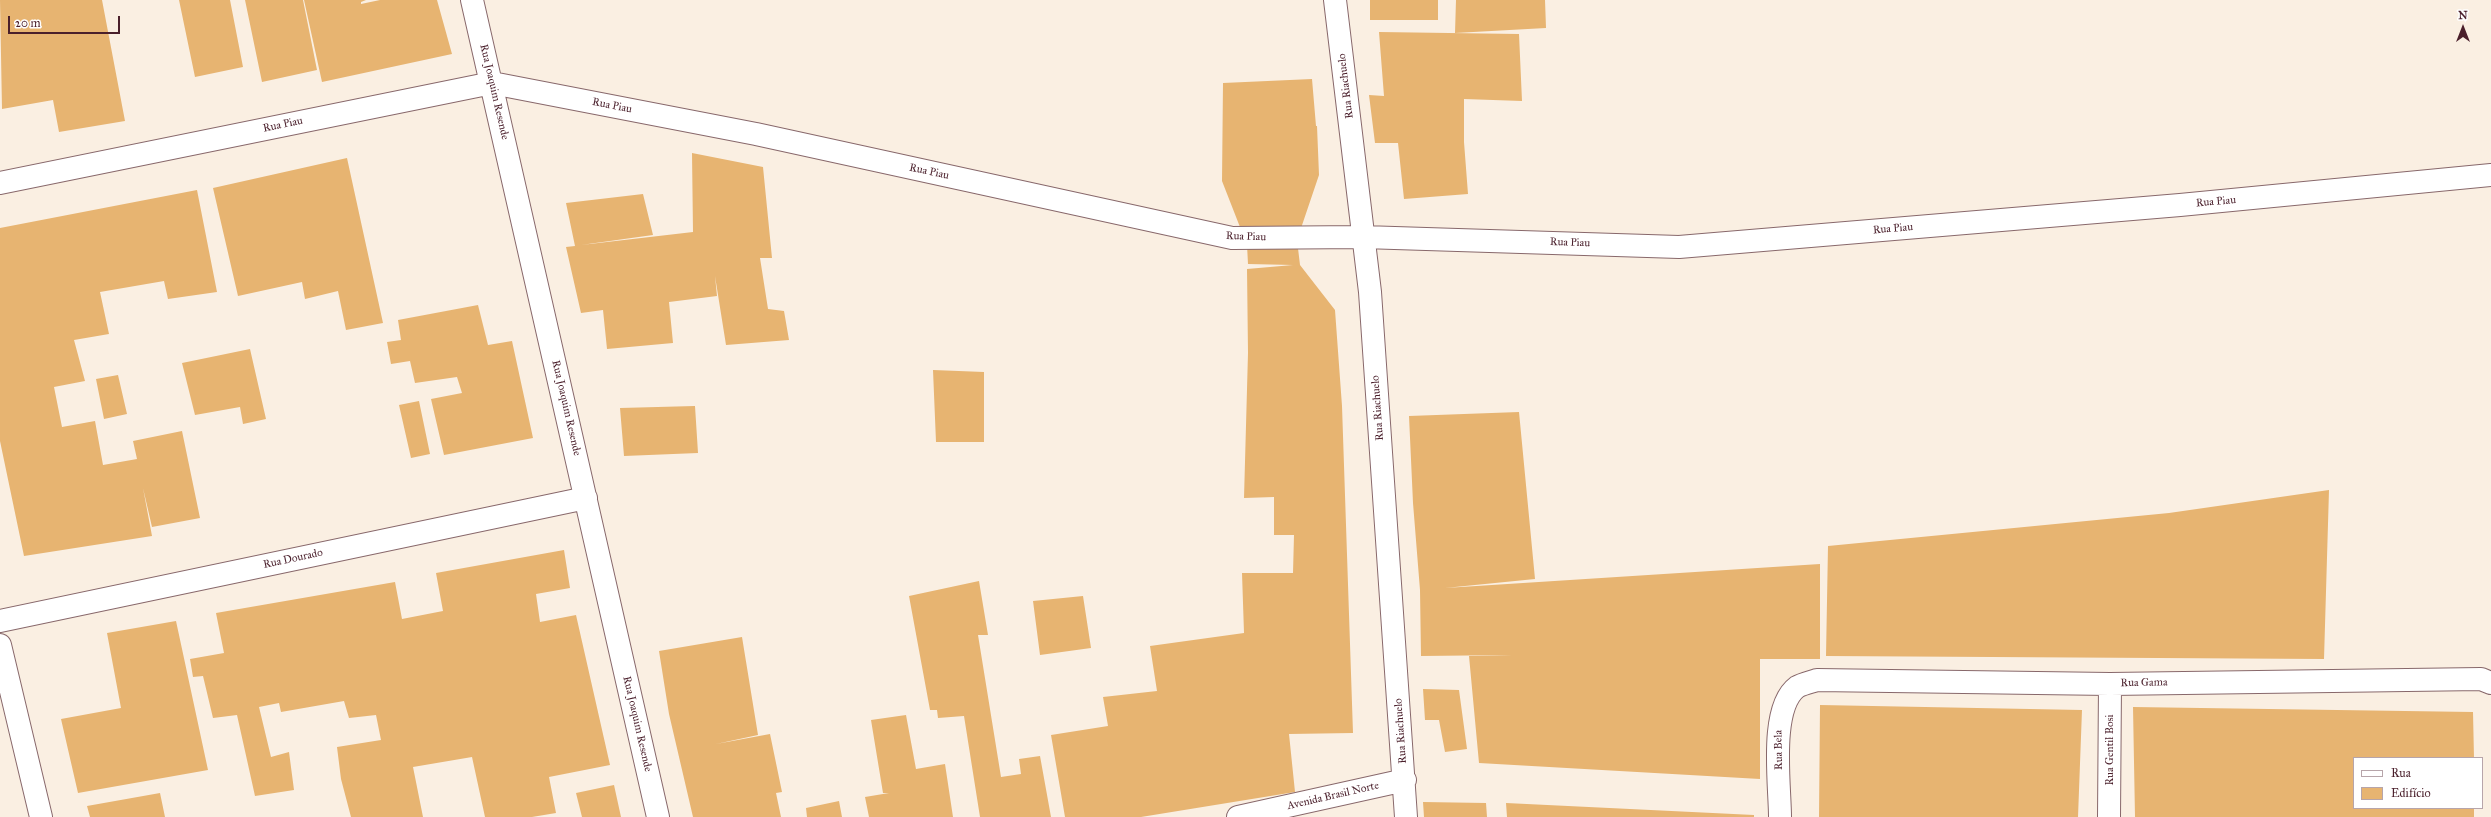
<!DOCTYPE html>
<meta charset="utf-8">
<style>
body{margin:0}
#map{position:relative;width:2491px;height:817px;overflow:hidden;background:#faefe2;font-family:"IM FELL Great Primer",serif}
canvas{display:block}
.legend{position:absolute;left:2353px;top:757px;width:130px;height:52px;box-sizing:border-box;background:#fff;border:1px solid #b7a5aa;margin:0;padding:5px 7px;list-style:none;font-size:12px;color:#4a1f2b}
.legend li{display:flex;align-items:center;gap:8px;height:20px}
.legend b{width:20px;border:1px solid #b7a5aa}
.north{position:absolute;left:2443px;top:8px;width:40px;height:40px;-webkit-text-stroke:3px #fff;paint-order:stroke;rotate:0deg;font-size:11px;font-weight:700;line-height:16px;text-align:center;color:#4a1f2b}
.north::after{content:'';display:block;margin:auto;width:14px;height:18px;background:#4a1f2b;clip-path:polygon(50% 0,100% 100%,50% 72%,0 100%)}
.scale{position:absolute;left:8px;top:16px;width:112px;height:18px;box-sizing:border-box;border:2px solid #4a1f2b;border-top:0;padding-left:5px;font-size:12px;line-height:14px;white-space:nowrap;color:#4a1f2b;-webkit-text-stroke:3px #fff;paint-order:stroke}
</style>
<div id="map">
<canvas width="2491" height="817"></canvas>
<ul class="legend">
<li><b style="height:5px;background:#fff"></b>Rua</li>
<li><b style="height:11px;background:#e7b471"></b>Edifício</li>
</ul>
<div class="north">N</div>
<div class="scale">20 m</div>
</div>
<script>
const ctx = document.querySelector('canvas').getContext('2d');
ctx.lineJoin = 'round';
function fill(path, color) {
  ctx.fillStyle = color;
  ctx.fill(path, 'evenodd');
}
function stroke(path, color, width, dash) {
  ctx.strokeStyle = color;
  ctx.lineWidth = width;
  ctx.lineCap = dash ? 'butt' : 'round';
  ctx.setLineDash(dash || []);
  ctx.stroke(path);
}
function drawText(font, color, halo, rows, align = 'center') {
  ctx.font = font + ' "IM FELL Great Primer",serif';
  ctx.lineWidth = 3;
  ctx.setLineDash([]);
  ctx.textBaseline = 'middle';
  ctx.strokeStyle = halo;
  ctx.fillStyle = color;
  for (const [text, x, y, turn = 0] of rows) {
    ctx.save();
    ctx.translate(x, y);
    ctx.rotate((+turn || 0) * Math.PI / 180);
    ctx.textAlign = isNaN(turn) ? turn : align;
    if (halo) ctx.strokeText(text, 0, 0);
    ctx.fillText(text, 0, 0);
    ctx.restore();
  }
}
fill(new Path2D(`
 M 0,0 L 102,0 L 125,121 L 59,132 L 53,100 L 2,109 Z
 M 179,0 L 230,0 L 243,67 L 195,77 Z
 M 245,0 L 303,0 L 317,70 L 262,82 Z
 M 304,0 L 366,0 L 361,2 L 361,4 L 380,0 L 437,0 L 452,54 L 322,82 Z
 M 1370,0 L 1438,0 L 1438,20 L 1370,20 Z
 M 1456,0 L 1545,0 L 1546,28 L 1455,33 Z
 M 1379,32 L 1519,34 L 1522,101 L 1464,99 L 1464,142 L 1468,194 L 1404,199 L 1398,143 L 1375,143 L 1369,95 L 1384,96 Z
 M 1312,79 L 1316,126 L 1317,126 L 1319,175 L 1297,240 L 1300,265 L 1335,310 L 1342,406 L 1353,733 L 1289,734 L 1295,792 L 1141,817 L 1065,817 L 1051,735 L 1108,726 L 1103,697 L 1157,691 L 1150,646 L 1244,633 L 1242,573 L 1293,573 L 1294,535 L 1274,535 L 1274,497 L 1244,498 L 1248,353 L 1247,269 L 1293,265 L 1248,264 L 1247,245 L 1222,181 L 1223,83 Z
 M 692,153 L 763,167 L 772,258 L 760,258 L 768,309 L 784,311 L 789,340 L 726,345 L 715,276 L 717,296 L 669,302 L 673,343 L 607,349 L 603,310 L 581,313 L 566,247 L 575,246 L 566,203 L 643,194 L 653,235 L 581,245 L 693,232 Z
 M 347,158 L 383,323 L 346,330 L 338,291 L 305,299 L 302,282 L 238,296 L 213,188 Z
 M 197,190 L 217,292 L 168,299 L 164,281 L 100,292 L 109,334 L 74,340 L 85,381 L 54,387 L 62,427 L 95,421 L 103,465 L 137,459 L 133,441 L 182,431 L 200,518 L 152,527 L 143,488 L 152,536 L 24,556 L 0,441 L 0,228 Z
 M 478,305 L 488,345 L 512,341 L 533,438 L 444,455 L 431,399 L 462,393 L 457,377 L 415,383 L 410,361 L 391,364 L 387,342 L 401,340 L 398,320 Z
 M 250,349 L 266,419 L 243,424 L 240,407 L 195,415 L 182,363 Z
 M 933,370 L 984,372 L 984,442 L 936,442 Z
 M 118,375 L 127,414 L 104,419 L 96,379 Z
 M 419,401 L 430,454 L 411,458 L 399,405 Z
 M 695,406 L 698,453 L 624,456 L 620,408 Z
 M 1519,412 L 1535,579 L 1445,588 L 1820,564 L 1820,659 L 1760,659 L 1760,779 L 1479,763 L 1469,656 L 1512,655 L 1421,656 L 1420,590 L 1413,503 L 1409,416 Z
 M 2329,490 L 2324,659 L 1826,656 L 1828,546 L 2169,513 Z
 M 564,550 L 570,588 L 536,594 L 540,622 L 576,615 L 610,765 L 549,777 L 556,813 L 532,817 L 485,817 L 472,757 L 413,767 L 423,817 L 351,817 L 341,779 L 337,747 L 381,740 L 376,715 L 349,718 L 344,701 L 281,712 L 279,703 L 259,707 L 271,757 L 289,752 L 294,790 L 255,796 L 237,715 L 213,718 L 203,676 L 193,677 L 190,659 L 224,653 L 216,613 L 395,582 L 402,619 L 443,611 L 436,573 Z
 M 979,581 L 988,635 L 978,635 L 1001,777 L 1021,774 L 1019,759 L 1040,756 L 1051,817 L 980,817 L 964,716 L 938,718 L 937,710 L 930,710 L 909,596 Z
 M 1083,596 L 1091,648 L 1040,655 L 1033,601 Z
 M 176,621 L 208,770 L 78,793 L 61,719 L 121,708 L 107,633 Z
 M 742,637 L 758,735 L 716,744 L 770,734 L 782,792 L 776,793 L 781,817 L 693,817 L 669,714 L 659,651 Z
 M 1423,689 L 1459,690 L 1467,749 L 1445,752 L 1439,720 L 1425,720 Z
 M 1820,705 L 2082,710 L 2078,817 L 1819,817 Z
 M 2133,707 L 2473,712 L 2474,758 L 2354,758 L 2354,808 L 2474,808 L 2474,817 L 2135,817 Z
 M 906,715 L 916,769 L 945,764 L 953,817 L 869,817 L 865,797 L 889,793 L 883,793 L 871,720 Z
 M 614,785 L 621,817 L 582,817 L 576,793 Z
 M 160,793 L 165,817 L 90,817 L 87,806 Z
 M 839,801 L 842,817 L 807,817 L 806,808 Z
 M 1423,802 L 1486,803 L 1487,817 L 1424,817 Z
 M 1506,803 L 1754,815 L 1754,817 L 1507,817 Z`), '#e7b471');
const minor = new Path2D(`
 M 472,0 L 658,817
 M 1335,0 L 1370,292 L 1406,817
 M 0,183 L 492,83 L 756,134 L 1232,238 L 1363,237 L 1679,247 L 2180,205 L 2491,175
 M 0,621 L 586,498
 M 0,645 L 41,817
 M 1238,817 L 1405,780
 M 1780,817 C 1780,785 1769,708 1797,687 C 1802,684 1811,682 1817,680 L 2110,684 L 2481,679 L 2491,683
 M 2109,817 L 2110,684`);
stroke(minor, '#88686b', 24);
stroke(minor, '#fff', 22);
drawText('11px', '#4a1f2b', '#fff', [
 ["Rua Riachuelo",1346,86,-97],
 ["Rua Joaquim Resende",494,92,77],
 ["Rua Piau",612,106,11],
 ["Rua Piau",283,125,-12],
 ["Rua Piau",929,172,12],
 ["Rua Piau",2216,202,-5],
 ["Rua Piau",1893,229,-5],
 ["Rua Piau",1246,237,2],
 ["Rua Piau",1570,243,2],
 ["Rua Joaquim Resende",566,408,77],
 ["Rua Riachuelo",1378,408,-94],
 ["Rua Dourado",293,559,-12],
 ["Rua Gama",2144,683,-1],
 ["Rua Joaquim Resende",637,724,77],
 ["Rua Riachuelo",1401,731,-94],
 ["Rua Bela",1779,750,-91],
 ["Rua Gentil Bosi",2110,750,-90],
 ["Avenida Brasil Norte",1333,796,-13]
]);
</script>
